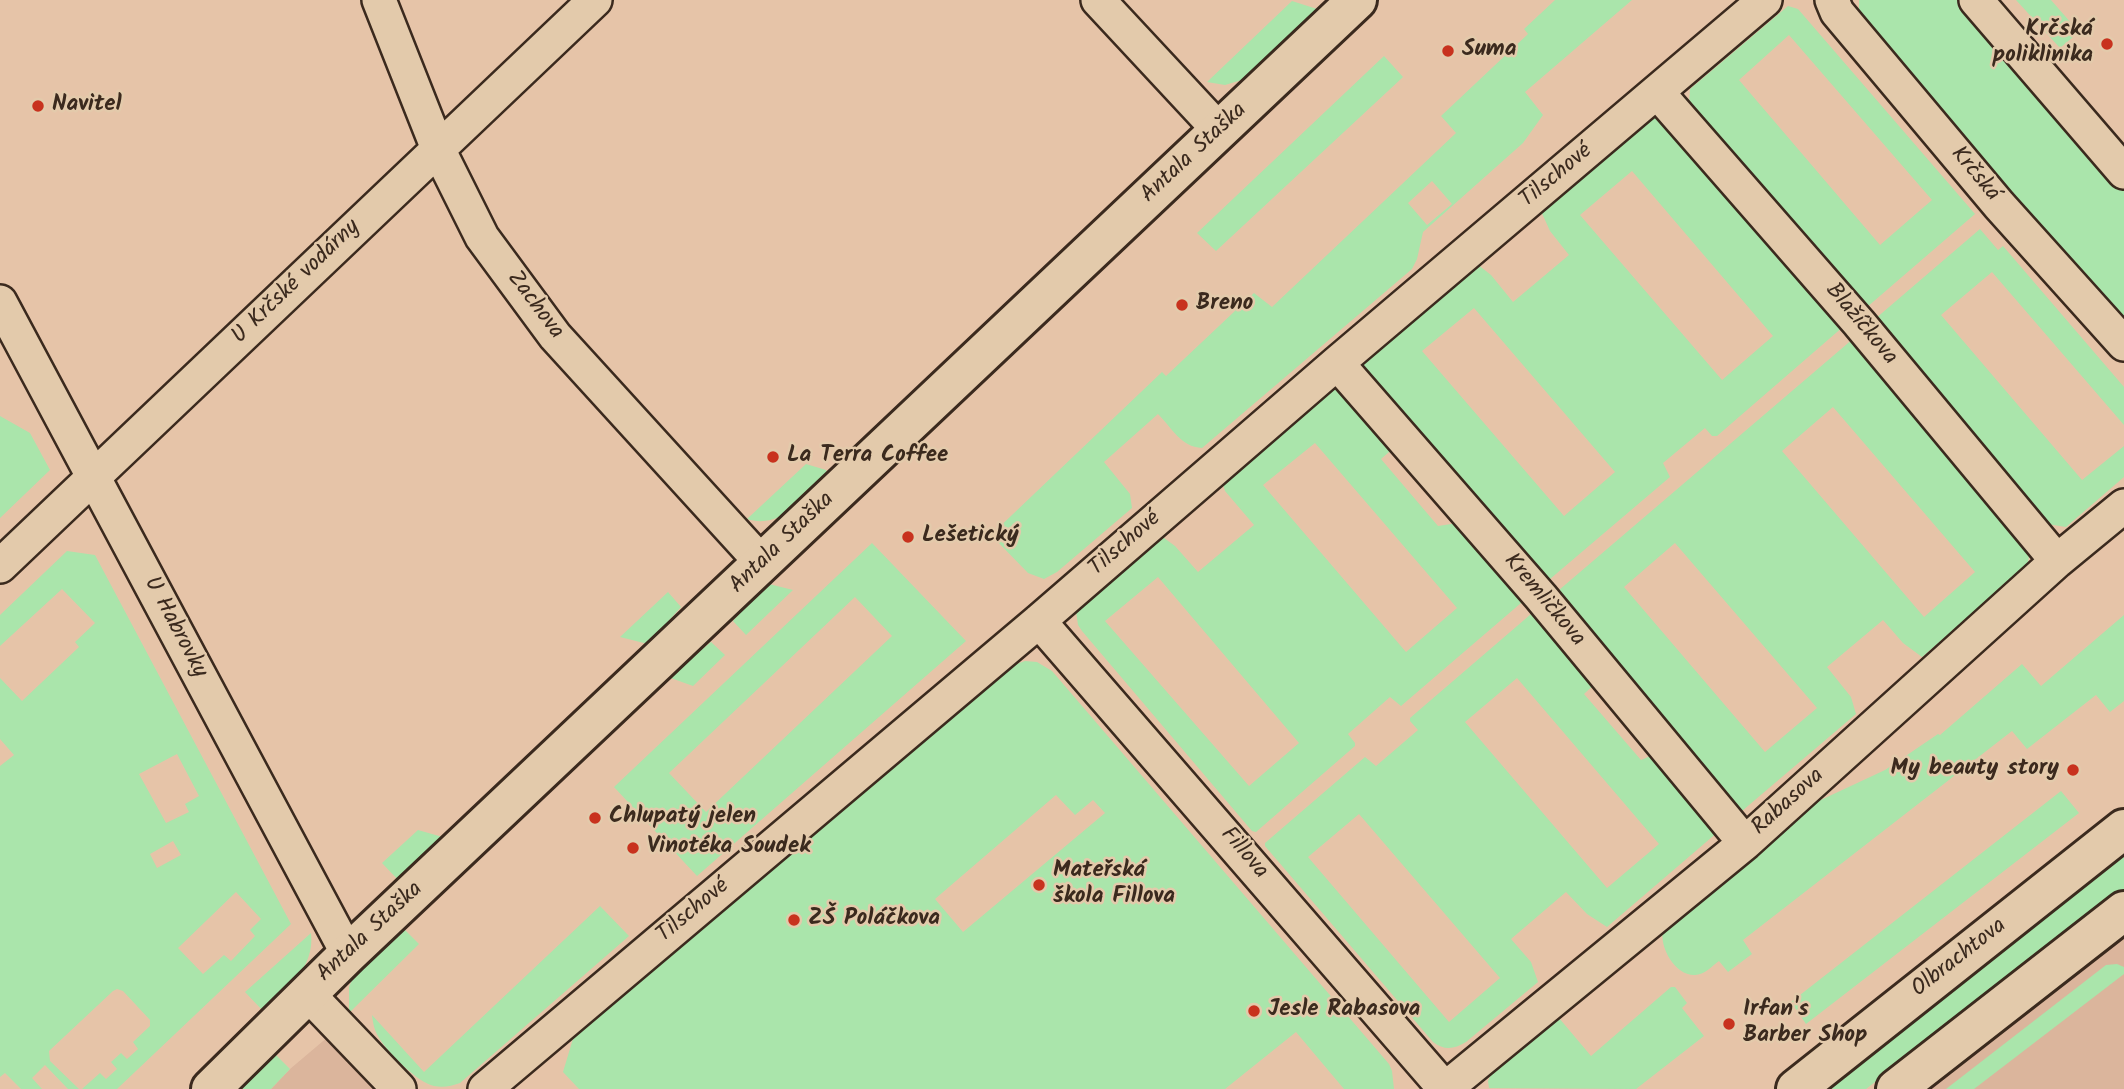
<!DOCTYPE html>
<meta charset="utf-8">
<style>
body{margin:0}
canvas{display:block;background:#e6c4a8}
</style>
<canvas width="2124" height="1089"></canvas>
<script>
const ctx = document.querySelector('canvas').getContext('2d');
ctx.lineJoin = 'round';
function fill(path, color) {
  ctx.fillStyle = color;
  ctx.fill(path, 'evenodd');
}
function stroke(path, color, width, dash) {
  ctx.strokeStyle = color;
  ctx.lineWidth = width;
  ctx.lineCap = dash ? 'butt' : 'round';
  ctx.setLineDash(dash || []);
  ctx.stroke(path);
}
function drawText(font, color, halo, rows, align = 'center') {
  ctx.font = font + ' Kalam,sans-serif';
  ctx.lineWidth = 5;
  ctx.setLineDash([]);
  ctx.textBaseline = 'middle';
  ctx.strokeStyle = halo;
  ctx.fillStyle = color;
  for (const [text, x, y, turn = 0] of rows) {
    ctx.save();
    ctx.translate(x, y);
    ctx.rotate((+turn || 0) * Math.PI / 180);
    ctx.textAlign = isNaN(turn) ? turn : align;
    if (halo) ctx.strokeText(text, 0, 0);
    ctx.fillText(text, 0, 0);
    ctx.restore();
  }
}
fill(new Path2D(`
 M 2124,935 L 2124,1089 L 1924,1089 Z
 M 329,1036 L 383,1089 L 271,1089 L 290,1069 Z`), '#dbb59c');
fill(new Path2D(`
 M 1555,0 L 1632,0 L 1525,92 L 1543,115 L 1523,143 L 1423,232 L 1417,259 L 1412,269 L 1202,448 C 1181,447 1172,428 1158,414 L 1104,462 L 1130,494 L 1132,508 L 1057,572 L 1044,579 L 1028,573 L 991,535 L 1162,372 L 1166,376 L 1254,293 L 1272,307 L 1456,133 L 1441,116 L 1528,34 L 1524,29 ZM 1432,181 L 1452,204 L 1427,225 L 1408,203 Z
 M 1859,0 L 1957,0 L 2027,74 L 2124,188 L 2124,326 L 1864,25 L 1859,11 Z
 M 2016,0 L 2051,0 L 2079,32 L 2060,48 Z
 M 1292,1 L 1317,9 L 1316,13 L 1245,79 L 1225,85 L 1207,82 Z
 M 1788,6 L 1798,9 L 1975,214 L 1859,314 L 1689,105 L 1690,89 ZM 1789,35 L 1932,200 L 1880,245 L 1739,80 Z
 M 1384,56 L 1403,77 L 1402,78 L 1216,251 L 1197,233 Z
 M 1653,113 L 1668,122 L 1844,326 L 1717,436 L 1712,436 L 1705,428 L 1663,463 L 1670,477 L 1543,585 L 1359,365 L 1477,264 L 1491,275 L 1513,302 L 1569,255 L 1550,231 L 1540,209 ZM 1632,171 L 1773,336 L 1722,380 L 1580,215 ZM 1474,308 L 1615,472 L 1564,516 L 1422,351 Z
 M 1980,229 L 1998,250 L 2003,246 L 2124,387 L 2124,425 L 1992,272 L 1941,315 L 2082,480 L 2124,446 L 2124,477 L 2066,527 L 2047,524 L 1868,325 Z
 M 1854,338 L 2024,538 L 2029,556 L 2027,567 L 1922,657 L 1903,643 L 1883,620 L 1827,667 L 1851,697 L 1856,714 L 1742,811 L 1723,796 L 1552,596 ZM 1833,407 L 1975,572 L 1924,617 L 1782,451 ZM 1675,543 L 1817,708 L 1765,752 L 1624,587 Z
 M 1339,382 L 1397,445 L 1381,459 L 1438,526 L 1464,522 L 1528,597 L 1401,706 L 1390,697 L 1348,734 L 1355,743 L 1355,746 L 1256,832 L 1252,831 L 1082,631 L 1078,625 L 1076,611 L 1084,600 L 1160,535 L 1175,546 L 1198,572 L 1254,525 L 1225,491 L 1222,481 ZM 1315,443 L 1457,608 L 1406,652 L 1263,485 ZM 1158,577 L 1299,743 L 1249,786 L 1105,621 Z
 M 0,416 L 30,433 L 50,470 L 0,518 Z
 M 806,464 L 826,470 L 828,474 C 805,496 782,530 747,519 Z
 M 872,543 L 966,641 L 697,876 L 614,787 ZM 855,597 L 892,636 L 706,812 L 669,773 Z
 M 67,551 L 95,555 L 291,924 L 117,1089 L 82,1089 L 100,1073 L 106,1079 L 117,1069 L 111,1062 L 121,1053 L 127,1059 L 138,1049 L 133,1042 L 150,1026 L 150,1020 L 123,991 L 117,989 L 113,991 L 49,1051 L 50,1061 L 79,1089 L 68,1089 L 45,1065 L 32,1078 L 42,1089 L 21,1089 L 5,1073 L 0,1077 L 0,766 L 14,755 L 0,739 L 0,678 L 22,701 L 79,647 L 75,642 L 95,623 L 62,589 L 0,646 L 0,615 ZM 177,754 L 199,796 L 185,804 L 189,812 L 166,823 L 139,774 ZM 173,841 L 181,855 L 157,868 L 150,854 ZM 236,892 L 261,919 L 250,930 L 255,936 L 231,961 L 224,955 L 203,974 L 178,948 Z
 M 765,583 L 793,590 L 746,635 L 733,621 Z
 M 668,592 L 681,607 L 648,644 L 620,637 Z
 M 1538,608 L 1599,680 L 1584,694 L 1641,760 L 1660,752 L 1719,831 L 1607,927 L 1587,914 L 1566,892 L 1511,939 L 1531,962 L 1538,982 L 1466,1042 C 1454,1049 1445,1051 1433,1042 L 1265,846 L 1265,843 L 1365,757 L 1376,766 L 1418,730 L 1410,721 L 1410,718 ZM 1517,678 L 1659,844 L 1607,888 L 1465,722 ZM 1359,814 L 1500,978 L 1449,1022 L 1308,857 Z
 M 2124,615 L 2124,701 L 2110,712 L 2096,695 L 2027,749 L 2012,731 L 1743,940 L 1752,954 L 1728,972 L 1719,961 C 1712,966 1704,975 1695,975 C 1676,976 1659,948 1663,930 L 1808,806 L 1885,770 L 1938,734 L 1940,735 L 2022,664 L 2041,686 Z
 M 711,642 L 725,655 L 693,686 L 668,677 Z
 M 1025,661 L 1037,662 L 1052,671 L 1389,1064 L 1392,1071 L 1394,1089 L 1344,1089 L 1296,1032 L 1225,1089 L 579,1089 L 563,1072 L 575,1032 L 1008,667 ZM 1056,795 L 1075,815 L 1093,800 L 1105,813 L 963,932 L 935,899 Z
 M 2061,791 L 2079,813 L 1806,1024 L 1791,1002 Z
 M 418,830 L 446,838 L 400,882 L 382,863 Z
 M 2124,855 L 2124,889 L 1866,1089 L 1821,1089 Z
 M 600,906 L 629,936 L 460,1083 C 451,1086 444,1088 434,1086 C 418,1083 385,1050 378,1036 C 374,1029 373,1023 372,1015 L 424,1072 Z
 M 402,927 L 419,944 L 349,1013 L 349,987 L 354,975 Z
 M 311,933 C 315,968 287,989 263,1011 L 245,992 Z
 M 2117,964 L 2124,967 L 2124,974 L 1974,1089 L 1946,1089 L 2106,965 Z
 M 1671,987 L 1675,987 L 1687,1003 L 1682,1008 L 1704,1036 L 1636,1089 L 1489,1088 L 1488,1081 L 1492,1072 L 1559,1018 L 1591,1056 Z
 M 272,1051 L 290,1069 L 271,1089 L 233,1089 Z`), '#aae5ab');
const minor = new Path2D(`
 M 379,0 L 438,149 L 482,237 L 555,336 L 762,563
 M 1098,0 L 1219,130
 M 1832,0 L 1837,12 L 1999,205 L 2124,344
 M 1976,0 L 2124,172
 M 1658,93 L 1859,323 L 2057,561
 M 0,302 L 348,954
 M 1337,363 L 1541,597 L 1745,843
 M 0,566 L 595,0
 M 1039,621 L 1445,1089
 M 307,993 L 399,1089
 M 485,1089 L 1039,621 L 1337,363 L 1765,0
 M 1445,1089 L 1745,843 L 2057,561 L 2124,506`);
const tertiary = new Path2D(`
 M 211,1089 L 348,954 L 1357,0
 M 1796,1089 L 2124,829
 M 1896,1089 L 2124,911`);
stroke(minor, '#3b2a1e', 38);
stroke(tertiary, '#3b2a1e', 44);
stroke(minor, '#e3caab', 33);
stroke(tertiary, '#e3caab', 38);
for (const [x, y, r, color] of [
 [2107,44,7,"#c8321e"],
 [1448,51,7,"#c8321e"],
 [38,106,7,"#c8321e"],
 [1182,305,7,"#c8321e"],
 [773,457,7,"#c8321e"],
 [908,537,7,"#c8321e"],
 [2073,770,7,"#c8321e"],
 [595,818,7,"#c8321e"],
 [633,848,7,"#c8321e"],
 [1039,885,7,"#c8321e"],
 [794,920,7,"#c8321e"],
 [1254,1011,7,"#c8321e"],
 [1729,1024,7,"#c8321e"]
]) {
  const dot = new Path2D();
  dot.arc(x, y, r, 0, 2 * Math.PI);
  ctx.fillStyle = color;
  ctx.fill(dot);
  stroke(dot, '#e3caab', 2.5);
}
drawText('bold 23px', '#3b2a1e', '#e3caab', [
 ["Krčská",2093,31,"right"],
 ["poliklinika",2093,57,"right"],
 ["Suma",1462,51],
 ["Navitel",52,106],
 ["Breno",1196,305],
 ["La Terra Coffee",787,457],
 ["Lešetický",922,537],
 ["My beauty story",2059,770,"right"],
 ["Chlupatý jelen",609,818],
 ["Vinotéka Soudek",647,848],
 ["Mateřská",1053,872],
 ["škola Fillova",1053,898],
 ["ZŠ Poláčkova",808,920],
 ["Jesle Rabasova",1268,1011],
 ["Irfan's",1743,1011],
 ["Barber Shop",1743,1037]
], 'left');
drawText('23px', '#3b2a1e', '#e3caab', [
 ["Antala Staška",1195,154,-43],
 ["Krčská",1974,175,50],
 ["Tilschové",1557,177,-40],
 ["U Krčské vodárny",297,283,-44],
 ["Zachova",534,306,53],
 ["Blažíčkova",1860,325,50],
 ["Antala Staška",783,544,-44],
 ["Tilschové",1126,545,-41],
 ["Kremličkova",1543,601,50],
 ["U Habrovky",174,628,62],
 ["Rabasova",1789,803,-42],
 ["Fillova",1243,854,49],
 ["Tilschové",694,912,-40],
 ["Antala Staška",371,933,-43],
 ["Olbrachtova",1960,959,-38]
]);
</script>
